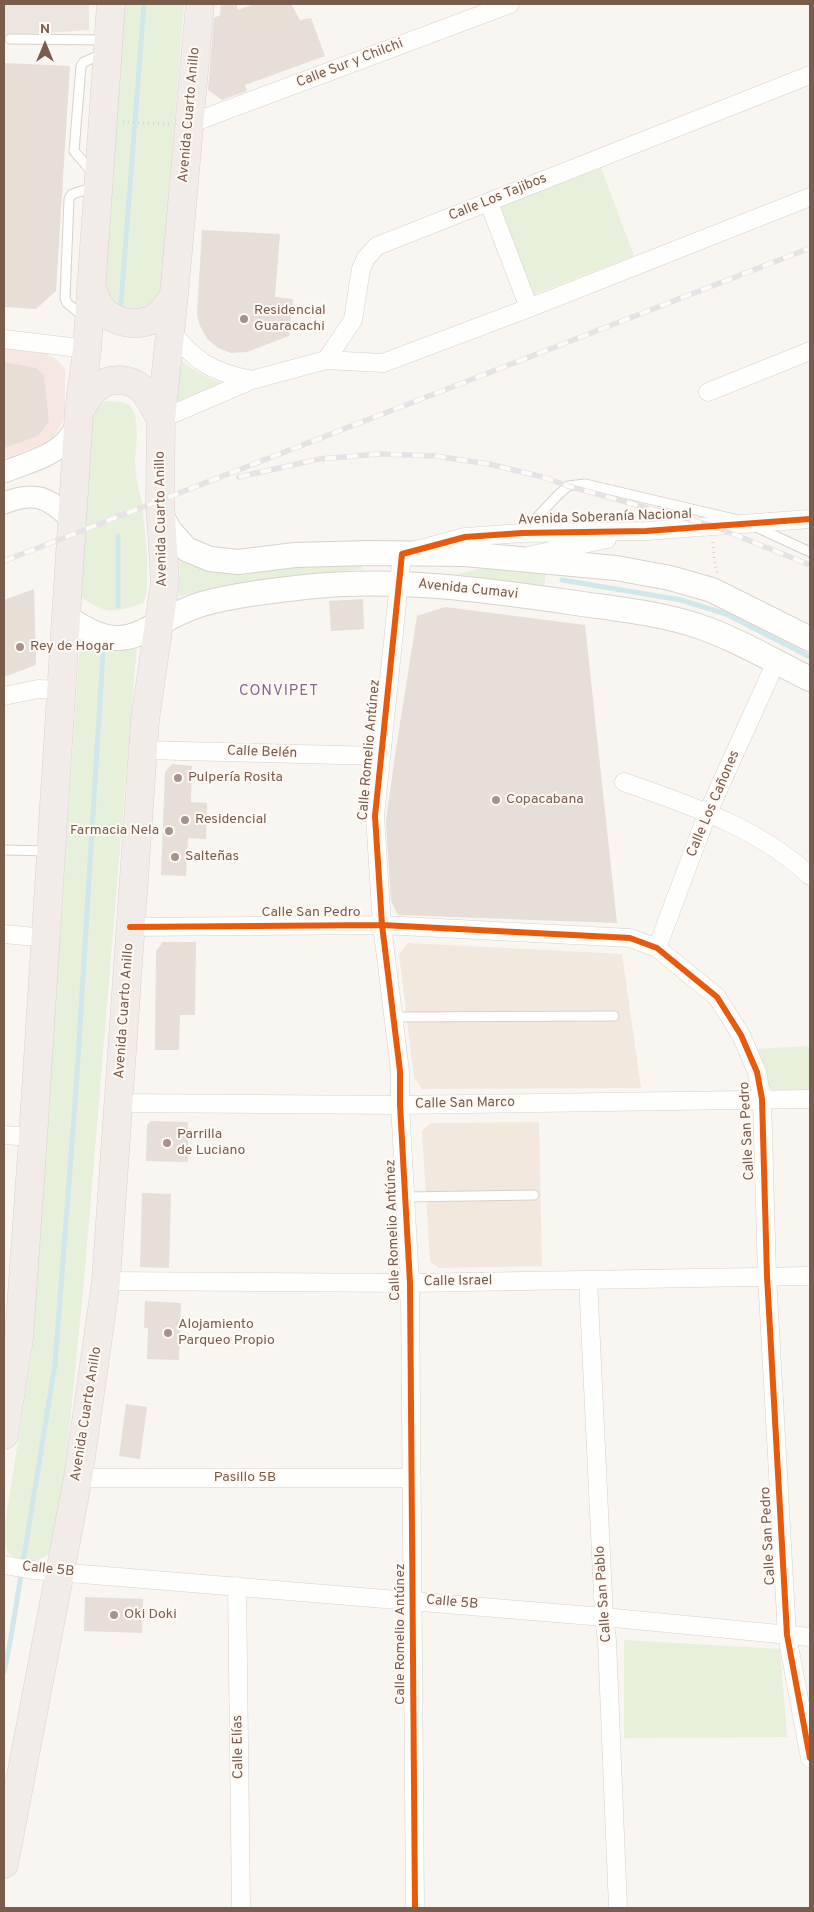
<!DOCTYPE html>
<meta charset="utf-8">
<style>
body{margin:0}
#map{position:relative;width:814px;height:1912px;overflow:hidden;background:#f9f5f0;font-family:Overpass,sans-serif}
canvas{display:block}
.frame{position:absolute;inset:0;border:5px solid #7a5c4d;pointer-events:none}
.north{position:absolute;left:20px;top:20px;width:50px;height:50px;-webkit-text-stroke:4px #fffaf3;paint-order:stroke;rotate:0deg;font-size:14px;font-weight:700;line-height:20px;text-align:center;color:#7a5c4d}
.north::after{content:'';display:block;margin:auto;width:18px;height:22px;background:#7a5c4d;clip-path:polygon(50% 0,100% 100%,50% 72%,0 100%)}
</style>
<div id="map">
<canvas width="814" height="1912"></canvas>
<div class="frame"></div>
<div class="north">N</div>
</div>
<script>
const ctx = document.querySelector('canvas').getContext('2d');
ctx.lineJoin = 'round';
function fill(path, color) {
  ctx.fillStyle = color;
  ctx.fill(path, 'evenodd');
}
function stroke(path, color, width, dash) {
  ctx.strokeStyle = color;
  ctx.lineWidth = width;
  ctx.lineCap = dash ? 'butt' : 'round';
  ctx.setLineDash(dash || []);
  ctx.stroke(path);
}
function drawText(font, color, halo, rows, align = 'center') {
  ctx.font = font + ' Overpass,sans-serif';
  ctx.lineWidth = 4;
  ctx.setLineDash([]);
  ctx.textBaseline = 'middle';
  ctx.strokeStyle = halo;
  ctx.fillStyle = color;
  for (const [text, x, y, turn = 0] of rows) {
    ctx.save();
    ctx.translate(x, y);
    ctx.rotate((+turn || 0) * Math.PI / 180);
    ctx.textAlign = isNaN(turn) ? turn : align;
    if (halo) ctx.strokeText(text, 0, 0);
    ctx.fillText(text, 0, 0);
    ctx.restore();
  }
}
fill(new Path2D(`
 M 408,943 L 622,954 L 641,1088 L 422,1089 L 414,1078 L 399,954 Z
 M 539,1122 L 542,1266 L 439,1268 L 430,1261 L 422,1131 L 431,1123 Z`), '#f2e8de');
fill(new Path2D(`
 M 4,346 L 41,351 L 57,360 L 65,369 L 65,418 L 51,442 L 4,459 Z`), '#f6e8e1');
fill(new Path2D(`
 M 4,4 L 89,4 L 89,30 L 4,36 Z`), '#ede5e0');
fill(new Path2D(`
 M 122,4 L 184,4 L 163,267 L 158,302 L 138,313 L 110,304 L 99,283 Z
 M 601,168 L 634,256 L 530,296 L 496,207 Z
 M 175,354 C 191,371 206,377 228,385 L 172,404 Z
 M 107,401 L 123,402 L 129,405 L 135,413 L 137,433 L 135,463 L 137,484 L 142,502 L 147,555 L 147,592 L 143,603 C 112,614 105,614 78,595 L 92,413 L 97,406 Z
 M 180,553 L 294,564 L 361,564 L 362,569 L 283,578 L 179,596 Z
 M 505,563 L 547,567 L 544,587 L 456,574 Z
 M 80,639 C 101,652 114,654 137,646 L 84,1281 L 58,1544 C 48,1556 40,1563 24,1560 C 6,1556 4,1549 4,1531 L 32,1352 Z
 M 810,1046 L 810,1093 C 763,1094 769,1092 754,1049 Z
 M 624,1640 L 780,1649 L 787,1737 L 624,1738 Z`), '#e7f0db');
stroke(new Path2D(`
 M 121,303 L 144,4
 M 118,536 L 118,606
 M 562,580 L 681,600 L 726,614 L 810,657
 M 4,1672 L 11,1637 L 55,1364 L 76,1090 L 103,653`), '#d0e8ea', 5);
fill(new Path2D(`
 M 221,4 L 237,4 L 237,10 L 255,4 L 291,4 L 300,20 L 311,18 L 325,56 L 245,85 L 247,91 L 222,100 L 208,90 L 214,18 L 220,15 Z
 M 4,63 L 70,66 L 56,291 L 36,309 L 4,307 Z
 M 202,230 L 280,234 L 275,297 L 293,299 L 289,336 L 247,352 L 231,353 L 218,348 L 207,339 L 199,324 L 197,314 Z
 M 4,362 L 36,368 L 44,375 L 49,422 L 38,436 L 4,448 Z
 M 34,589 L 36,665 L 4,677 L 4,600 Z
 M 363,599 L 364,629 L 331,631 L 329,601 Z
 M 445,607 L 585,625 L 617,923 L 398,915 L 391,901 L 386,821 L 395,755 L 417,616 Z
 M 172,764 L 192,766 L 191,802 L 207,803 L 206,839 L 188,838 L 186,876 L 161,875 L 165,772 Z
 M 163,942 L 196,942 L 195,1015 L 180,1015 L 179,1050 L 155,1050 L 156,951 Z
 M 151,1121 L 188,1122 L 188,1162 L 146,1161 L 147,1125 Z
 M 142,1193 L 171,1194 L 169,1268 L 140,1267 Z
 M 145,1301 L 181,1303 L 179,1360 L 147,1359 L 148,1328 L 144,1328 Z
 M 126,1404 L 147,1407 L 140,1459 L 119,1456 Z
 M 85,1597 L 143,1599 L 142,1633 L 84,1631 Z`), '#e6ded7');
const service = new Path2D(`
 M 10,39 L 106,40
 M 93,173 L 74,151 L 81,66 L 84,62 L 104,53
 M 84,317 L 67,303 L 65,298 L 69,199 L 72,194 L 95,187
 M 756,527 L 810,552
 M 523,532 L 557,496 L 568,486 L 585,484 L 734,519
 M 4,850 L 49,851
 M 394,1017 L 614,1016
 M 406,1197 L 534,1195`);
const minor = new Path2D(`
 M 189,124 L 510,4
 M 489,203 L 529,308
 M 170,329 C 194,362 213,372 252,380
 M 4,339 L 87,349
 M 326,360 L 383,363 L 529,308 L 810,197
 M 708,392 L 810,351
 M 161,419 L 252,380 L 326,360 L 353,320 L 361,269 L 366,258 L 377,246 L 810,75
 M 532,555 L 607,539
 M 4,696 L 38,689 L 62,690
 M 143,750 L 380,756
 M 624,782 C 689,805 758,827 810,876
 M 130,927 L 382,925 L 630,938 L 657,948 L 717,997 L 741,1035 L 757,1072 L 762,1099 L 767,1276 L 787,1635 L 810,1758
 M 4,934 L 46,938
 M 657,948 L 708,812 L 776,662
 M 119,1103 L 400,1105 L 810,1099
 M 4,1135 L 33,1137
 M 588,1280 L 604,1617 L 607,1640 L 618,1908
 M 106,1281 L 410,1283 L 810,1276
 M 78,1478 L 412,1478
 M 4,1565 L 33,1570 L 604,1617 L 810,1637
 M 237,1586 L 241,1908
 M 415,1908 L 410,1283 L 400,1105 L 400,1071 L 382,925 L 375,816 L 402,554 L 465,537 L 522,533 L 646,531 L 810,519`);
const tertiary = new Path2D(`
 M 4,472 C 23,464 49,458 64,443 C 71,437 75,428 79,420
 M 4,503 C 36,490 49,498 73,521`);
const secondary = new Path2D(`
 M 161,515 L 170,531 L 186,549 L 210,559 L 238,562 L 295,555 L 368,553 L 465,554 L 616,568 L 670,578 L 712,590 L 810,639
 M 67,617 C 130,663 143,622 202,604 C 235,595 270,591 305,587 C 396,577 486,590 576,603 C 616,609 659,613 698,626 C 737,639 773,661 810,679`);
const trunk = new Path2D(`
 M 91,283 C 93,291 95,301 101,308 C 112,322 134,327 151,320 C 162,315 168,304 174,295
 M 79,412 C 84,404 88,395 95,389 C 108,377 129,377 142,389 C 150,397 155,410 161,419
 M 4,1435 L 19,1338 L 33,1137 L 79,412 L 87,349 L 111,4
 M 4,1864 L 78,1478 L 106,1281 L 145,720 L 165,582 L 160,501 L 161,419 L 174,295 L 200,4`);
stroke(service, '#d7d1cb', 11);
stroke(minor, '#d7d1cb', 19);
stroke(tertiary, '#d7d1cb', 23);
stroke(secondary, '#d9d2cb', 26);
stroke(trunk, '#dad1cc', 29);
stroke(new Path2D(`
 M 123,122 L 169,124
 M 713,542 L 714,559 L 717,573`), '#dcd5d0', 3, [1, 4]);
stroke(service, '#fefefd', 9);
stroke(minor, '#fefefd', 18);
stroke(tertiary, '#fefefd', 21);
stroke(secondary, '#fefefd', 24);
stroke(trunk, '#f2ece8', 28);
const rail = new Path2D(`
 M 239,477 L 319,459 L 379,454 L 435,456 L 489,464 L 543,477 L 568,486 L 713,526 L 810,565
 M 4,561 L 810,248`);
stroke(rail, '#e6e3e7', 5.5);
stroke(rail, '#fffaf3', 4, [11]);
stroke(new Path2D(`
 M 130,927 L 382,925 L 630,938 L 657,948 L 717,997 L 741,1035 L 757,1072 L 762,1099 L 767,1276 L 787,1635 L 810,1758
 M 415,1908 L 410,1283 L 400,1105 L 400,1071 L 382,925 L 375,816 L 402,554 L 465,537 L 522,533 L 646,531 L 810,519`), '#e8590c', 6);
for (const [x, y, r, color] of [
 [244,319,5,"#a69286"],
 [20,647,5,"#a69286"],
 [178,778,5,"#a69286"],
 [496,800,5,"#a69286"],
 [185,820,5,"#a69286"],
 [169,831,5,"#a69286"],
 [175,857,5,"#a69286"],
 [167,1143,5,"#a69286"],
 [168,1333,5,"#a69286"],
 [114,1615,5,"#a69286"]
]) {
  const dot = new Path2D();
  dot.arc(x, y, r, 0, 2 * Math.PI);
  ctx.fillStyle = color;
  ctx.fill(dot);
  stroke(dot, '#fffaf3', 2);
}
drawText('14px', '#7a5c4d', '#fffaf3', [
 ["Calle Sur y Chilchi",350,64,-21],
 ["Avenida Cuarto Anillo",190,115,-85],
 ["Calle Los Tajibos",498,198,-22],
 ["Avenida Soberanía Nacional",605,518,-2],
 ["Avenida Cuarto Anillo",162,519,-91],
 ["Avenida Cumavi",468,590,6],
 ["Calle Romelio Antúnez",370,750,-85],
 ["Calle Belén",262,753,2],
 ["Calle Los Cañones",714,804,-67],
 ["Calle San Pedro",311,913],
 ["Avenida Cuarto Anillo",125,1011,-86],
 ["Calle San Marco",465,1104,-1],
 ["Calle San Pedro",748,1131,-93],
 ["Calle Romelio Antúnez",394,1230,-92],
 ["Calle Israel",458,1282,-1],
 ["Avenida Cuarto Anillo",87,1414,-81],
 ["Pasillo 5B",245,1478],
 ["Calle San Pedro",769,1536,-93],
 ["Calle 5B",48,1570,6],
 ["Calle San Pablo",604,1594,-94],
 ["Calle 5B",452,1603,5],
 ["Calle Romelio Antúnez",401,1634,-90],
 ["Calle Elías",239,1747,-91]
]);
drawText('14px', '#7a5c4d', '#fffaf3', [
 ["Residencial",254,311],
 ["Guaracachi",254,327],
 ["Rey de Hogar",30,647],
 ["Pulpería Rosita",188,778],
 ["Copacabana",506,800],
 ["Residencial",195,820],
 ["Farmacia Nela",159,831,"right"],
 ["Salteñas",185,857],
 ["Parrilla",177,1135],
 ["de Luciano",177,1151],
 ["Alojamiento",178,1325],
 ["Parqueo Propio",178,1341],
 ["Oki Doki",124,1615]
], 'left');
ctx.letterSpacing = '1px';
drawText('15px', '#846695', '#fffaf3', [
 ["CONVIPET",279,692]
]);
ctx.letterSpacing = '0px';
</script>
